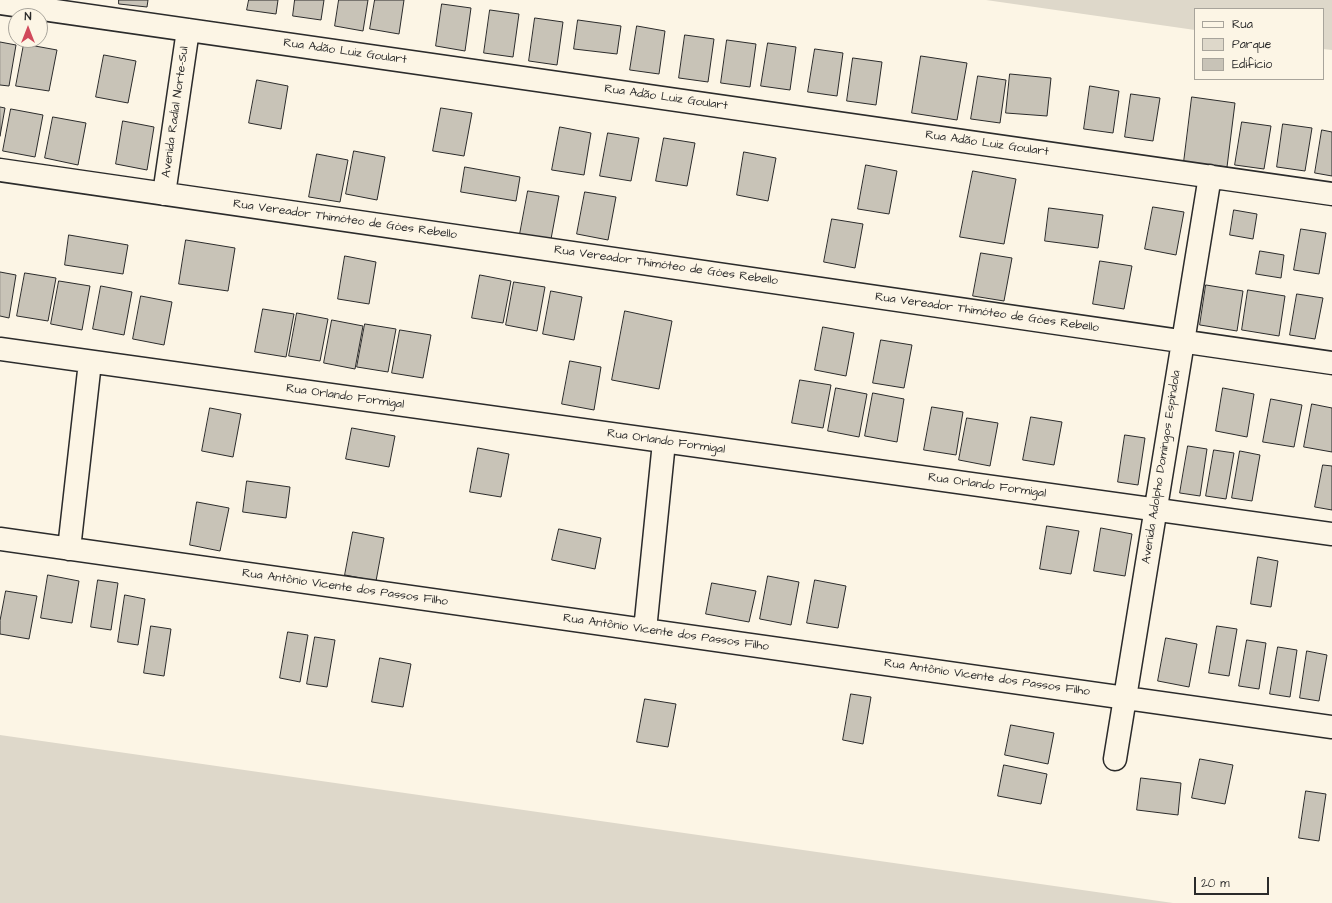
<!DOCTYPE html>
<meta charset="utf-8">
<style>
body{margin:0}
#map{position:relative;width:1332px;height:903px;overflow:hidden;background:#fcf5e5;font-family:"Architects Daughter",sans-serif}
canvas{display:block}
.legend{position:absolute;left:1194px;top:8px;width:130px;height:72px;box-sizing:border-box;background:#fcf5e5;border:1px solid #a8a49b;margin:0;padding:5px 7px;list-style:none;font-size:12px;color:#2b2b2b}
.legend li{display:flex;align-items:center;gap:8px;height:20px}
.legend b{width:20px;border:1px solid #a8a49b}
.north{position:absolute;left:8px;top:8px;width:40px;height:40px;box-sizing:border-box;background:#fcf5e5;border:1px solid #a8a49b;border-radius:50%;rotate:0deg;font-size:11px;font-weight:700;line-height:16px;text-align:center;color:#2b2b2b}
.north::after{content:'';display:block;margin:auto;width:14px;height:18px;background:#d1495b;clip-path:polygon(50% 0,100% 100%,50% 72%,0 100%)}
.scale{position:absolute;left:1194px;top:877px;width:75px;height:18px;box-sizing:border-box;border:2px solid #2b2b2b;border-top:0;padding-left:5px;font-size:12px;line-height:14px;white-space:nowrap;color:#2b2b2b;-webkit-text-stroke:3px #fcf5e5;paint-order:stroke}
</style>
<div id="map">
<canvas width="1332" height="903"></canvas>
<ul class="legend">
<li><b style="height:5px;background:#fcf5e5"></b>Rua</li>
<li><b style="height:11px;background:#ded8ca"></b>Parque</li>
<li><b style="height:11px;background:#c8c3b7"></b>Edifício</li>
</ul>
<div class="north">N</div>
<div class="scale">20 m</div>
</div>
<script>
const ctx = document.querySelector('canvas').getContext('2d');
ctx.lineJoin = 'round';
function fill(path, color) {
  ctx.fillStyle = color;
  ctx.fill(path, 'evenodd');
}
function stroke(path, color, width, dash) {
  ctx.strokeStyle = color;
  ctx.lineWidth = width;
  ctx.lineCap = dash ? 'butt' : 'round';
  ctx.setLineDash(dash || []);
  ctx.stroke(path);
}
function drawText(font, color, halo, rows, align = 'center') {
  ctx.font = font + ' "Architects Daughter",sans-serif';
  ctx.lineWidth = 3.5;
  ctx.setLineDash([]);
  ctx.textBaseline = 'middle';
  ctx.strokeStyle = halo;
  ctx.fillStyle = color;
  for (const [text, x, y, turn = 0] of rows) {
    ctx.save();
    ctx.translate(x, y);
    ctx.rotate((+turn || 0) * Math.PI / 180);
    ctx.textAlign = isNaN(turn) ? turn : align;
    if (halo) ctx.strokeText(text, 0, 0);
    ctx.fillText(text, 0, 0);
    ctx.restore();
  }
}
fill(new Path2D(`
 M 986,0 L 1332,0 L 1332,50 L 1323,49 L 1323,9 L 1195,9 L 1195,30 Z
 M 0,735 L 1173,903 L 0,903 Z`), '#ded8ca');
const building = new Path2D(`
 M 119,0 L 148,0 L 147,7 L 119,4 Z
 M 249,0 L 278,0 L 276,14 L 247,10 Z
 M 295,0 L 324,0 L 321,20 L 293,16 Z
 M 339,0 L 368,0 L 363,31 L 335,26 Z
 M 375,0 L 404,0 L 399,34 L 370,29 Z
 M 442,4 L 471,8 L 465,51 L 436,46 Z
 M 490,10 L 519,14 L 513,57 L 484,53 Z
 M 535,18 L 563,22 L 557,65 L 529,61 Z
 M 578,20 L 621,26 L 617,54 L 574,49 Z
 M 637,26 L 665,31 L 659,74 L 630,70 Z
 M 685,35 L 714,39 L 708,82 L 679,78 Z
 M 727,40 L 756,44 L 750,87 L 721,83 Z
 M 0,42 L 16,45 L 9,86 L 0,85 Z
 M 768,43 L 796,47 L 790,90 L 761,86 Z
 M 24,44 L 57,50 L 49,91 L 16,86 Z
 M 815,49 L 843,53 L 837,96 L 808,92 Z
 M 104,55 L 136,61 L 128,103 L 96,97 Z
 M 921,56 L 967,63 L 957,120 L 912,113 Z
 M 853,58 L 882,62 L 876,105 L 847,101 Z
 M 1010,74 L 1051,78 L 1047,116 L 1006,113 Z
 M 978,76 L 1006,80 L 1000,123 L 971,119 Z
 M 257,80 L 288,86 L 281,129 L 249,123 Z
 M 1090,86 L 1119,91 L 1113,133 L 1084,129 Z
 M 1131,94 L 1160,98 L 1153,141 L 1125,137 Z
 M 1192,97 L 1235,103 L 1227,167 L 1184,162 Z
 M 0,107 L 5,108 L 0,136 Z
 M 441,108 L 472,113 L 464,156 L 433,151 Z
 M 11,109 L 43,115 L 35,157 L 3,151 Z
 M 53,117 L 86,123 L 78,165 L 45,158 Z
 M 123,121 L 154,127 L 147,170 L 116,164 Z
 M 1242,122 L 1271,126 L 1264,169 L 1235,165 Z
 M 1283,124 L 1312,128 L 1305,171 L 1277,167 Z
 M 560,127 L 591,133 L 584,175 L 552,170 Z
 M 1322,130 L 1332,132 L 1332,176 L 1315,173 Z
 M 608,133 L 639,138 L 631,181 L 600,176 Z
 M 664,138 L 695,143 L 687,186 L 656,181 Z
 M 354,151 L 385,157 L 377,200 L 346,194 Z
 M 744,152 L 776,158 L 768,201 L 737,195 Z
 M 317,154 L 348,160 L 340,202 L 309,197 Z
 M 866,165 L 897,171 L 889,214 L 858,209 Z
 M 465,167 L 520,177 L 516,201 L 461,192 Z
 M 973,171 L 1016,179 L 1004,244 L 960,237 Z
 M 528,191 L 559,196 L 551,239 L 520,234 Z
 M 585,192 L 616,197 L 608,240 L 577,234 Z
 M 1153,207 L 1184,212 L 1176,255 L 1145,249 Z
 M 1049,208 L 1103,215 L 1098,248 L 1045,241 Z
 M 1234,210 L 1257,214 L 1253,239 L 1230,235 Z
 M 832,219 L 863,224 L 855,268 L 824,262 Z
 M 1301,229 L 1326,233 L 1319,274 L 1294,270 Z
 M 69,235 L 128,245 L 123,274 L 65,265 Z
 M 186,240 L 235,248 L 228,291 L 179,284 Z
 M 1260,251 L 1284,255 L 1281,278 L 1256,274 Z
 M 981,253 L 1012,258 L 1004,301 L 973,296 Z
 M 345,256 L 376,262 L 369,304 L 338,299 Z
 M 1100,261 L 1132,266 L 1124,309 L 1093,304 Z
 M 0,272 L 16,275 L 9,318 L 0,316 Z
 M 25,273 L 56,278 L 48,321 L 17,316 Z
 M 480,275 L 511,281 L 503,323 L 472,318 Z
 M 59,281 L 90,286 L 82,330 L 51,324 Z
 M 514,282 L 545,287 L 537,331 L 506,325 Z
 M 1206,285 L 1243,291 L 1237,331 L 1200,325 Z
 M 101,286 L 132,292 L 124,335 L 93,329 Z
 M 1248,290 L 1285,296 L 1279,336 L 1242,330 Z
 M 551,291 L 582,297 L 574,340 L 543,334 Z
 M 1297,294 L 1323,298 L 1315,339 L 1290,335 Z
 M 141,296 L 172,302 L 164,345 L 133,339 Z
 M 263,309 L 294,314 L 286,357 L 255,352 Z
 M 625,311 L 672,321 L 659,389 L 612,380 Z
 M 297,313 L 328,319 L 320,361 L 289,356 Z
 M 332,320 L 363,326 L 355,369 L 324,363 Z
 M 365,324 L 396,329 L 388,372 L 357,367 Z
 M 823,327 L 854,333 L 846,376 L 815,370 Z
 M 400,330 L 431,335 L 423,378 L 392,373 Z
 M 881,340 L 912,345 L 904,388 L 873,383 Z
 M 570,361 L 601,367 L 594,410 L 562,404 Z
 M 800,380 L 831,385 L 823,428 L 792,423 Z
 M 836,388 L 867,394 L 859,437 L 828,431 Z
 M 1223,388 L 1254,394 L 1247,437 L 1216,431 Z
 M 873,393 L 904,399 L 897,442 L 865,436 Z
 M 1271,399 L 1302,405 L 1294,447 L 1263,442 Z
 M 1312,404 L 1332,408 L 1332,452 L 1304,447 Z
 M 932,407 L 963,412 L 956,455 L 924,450 Z
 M 210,408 L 241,414 L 233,457 L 202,451 Z
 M 1031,417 L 1062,422 L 1054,465 L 1023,460 Z
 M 967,418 L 998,423 L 990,466 L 959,460 Z
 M 352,428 L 395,436 L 389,467 L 346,459 Z
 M 1125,435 L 1145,438 L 1138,485 L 1118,482 Z
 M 1188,446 L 1207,449 L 1200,496 L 1180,493 Z
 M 478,448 L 509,454 L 501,497 L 470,492 Z
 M 1214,450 L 1234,453 L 1226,499 L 1206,496 Z
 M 1240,451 L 1260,455 L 1252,501 L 1232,498 Z
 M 1323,465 L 1332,466 L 1332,510 L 1315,507 Z
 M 247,481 L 290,487 L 286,518 L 243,512 Z
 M 197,502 L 229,508 L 220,551 L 190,545 Z
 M 1047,526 L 1079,531 L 1071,574 L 1040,569 Z
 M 1101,528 L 1132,534 L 1125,576 L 1094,571 Z
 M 559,529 L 601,538 L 595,569 L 552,560 Z
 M 353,532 L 384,538 L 376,581 L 345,575 Z
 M 1258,557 L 1278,561 L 1271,607 L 1251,604 Z
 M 48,575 L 79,581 L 72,623 L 41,618 Z
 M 768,576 L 799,582 L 791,625 L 760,619 Z
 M 98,580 L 118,583 L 111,630 L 91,627 Z
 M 815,580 L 846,586 L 838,628 L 807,623 Z
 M 712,583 L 756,591 L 749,622 L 706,614 Z
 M 6,591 L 37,596 L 29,639 L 0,634 L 0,621 Z
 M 125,595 L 145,599 L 138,645 L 118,642 Z
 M 151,626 L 171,629 L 164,676 L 144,673 Z
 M 1217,626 L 1237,629 L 1229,676 L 1209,673 Z
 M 288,632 L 308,635 L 300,682 L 280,678 Z
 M 315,637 L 335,640 L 327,687 L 307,684 Z
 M 1166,638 L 1197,644 L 1189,687 L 1158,681 Z
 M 1247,640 L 1266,643 L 1259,689 L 1239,686 Z
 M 1278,647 L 1297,650 L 1290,697 L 1270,694 Z
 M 1307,651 L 1327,655 L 1319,701 L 1300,698 Z
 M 380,658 L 411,664 L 403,707 L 372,702 Z
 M 851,694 L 871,697 L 863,744 L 843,740 Z
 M 645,699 L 676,704 L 668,747 L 637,742 Z
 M 1011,725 L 1054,733 L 1048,764 L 1005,755 Z
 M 1200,759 L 1233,765 L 1225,804 L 1192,798 Z
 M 1004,765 L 1047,774 L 1041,804 L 998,796 Z
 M 1141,778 L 1181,783 L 1178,815 L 1137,810 Z
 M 1306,791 L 1326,794 L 1319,841 L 1299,838 Z`);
fill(building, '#c8c3b7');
stroke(building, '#2b2b2b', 1);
const minor = new Path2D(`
 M 0,3 L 1332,194
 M 0,170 L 1332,363
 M 164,194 L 188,30
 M 0,349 L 1332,534
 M 0,539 L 1332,727
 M 69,549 L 90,362
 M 645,630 L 664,442
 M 1115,759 L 1210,176`);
stroke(minor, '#2b2b2b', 25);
stroke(minor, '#fcf5e5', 22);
drawText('12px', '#2b2b2b', '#fcf5e5', [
 ["Rua Adão Luiz Goulart",345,52,8],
 ["Rua Adão Luiz Goulart",666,98,8],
 ["Avenida Radial Norte-Sul",176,112,-82],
 ["Rua Adão Luiz Goulart",987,144,8],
 ["Rua Vereador Thimóteo de Góes Rebello",345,220,8],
 ["Rua Vereador Thimóteo de Góes Rebello",666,266,8],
 ["Rua Vereador Thimóteo de Góes Rebello",987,313,8],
 ["Rua Orlando Formigal",345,397,8],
 ["Rua Orlando Formigal",666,442,8],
 ["Avenida Adolpho Domingos Espíndola",1162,467,-81],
 ["Rua Orlando Formigal",987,486,8],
 ["Rua Antônio Vicente dos Passos Filho",345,588,8],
 ["Rua Antônio Vicente dos Passos Filho",666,633,8],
 ["Rua Antônio Vicente dos Passos Filho",987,678,8]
]);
</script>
